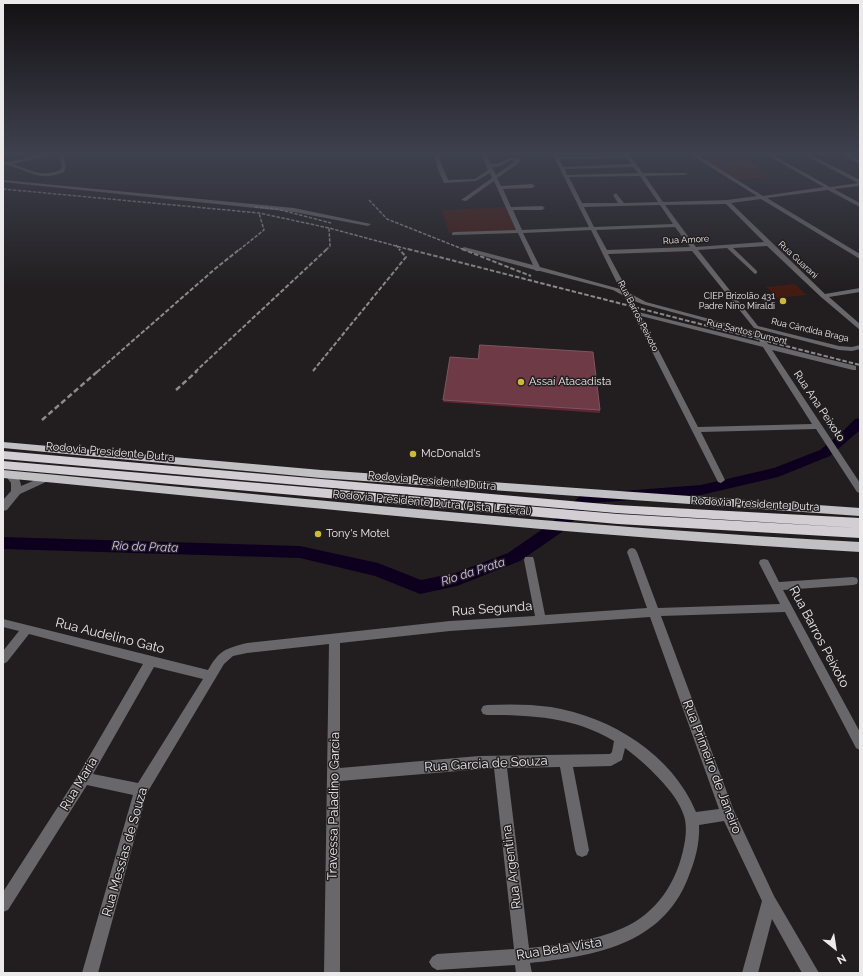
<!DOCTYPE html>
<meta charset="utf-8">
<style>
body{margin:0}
#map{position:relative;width:863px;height:976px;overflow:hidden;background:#221e20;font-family:Raleway,sans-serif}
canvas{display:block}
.frame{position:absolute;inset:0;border:4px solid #ece9ea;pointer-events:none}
.north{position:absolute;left:815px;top:928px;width:40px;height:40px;-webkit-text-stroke:3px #221e20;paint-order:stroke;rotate:150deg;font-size:11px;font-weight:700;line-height:16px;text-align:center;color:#ece9ea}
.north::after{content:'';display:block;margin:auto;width:14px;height:18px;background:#ece9ea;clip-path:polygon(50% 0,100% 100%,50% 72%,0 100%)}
</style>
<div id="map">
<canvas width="863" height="976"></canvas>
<div class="frame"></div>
<div class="north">N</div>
</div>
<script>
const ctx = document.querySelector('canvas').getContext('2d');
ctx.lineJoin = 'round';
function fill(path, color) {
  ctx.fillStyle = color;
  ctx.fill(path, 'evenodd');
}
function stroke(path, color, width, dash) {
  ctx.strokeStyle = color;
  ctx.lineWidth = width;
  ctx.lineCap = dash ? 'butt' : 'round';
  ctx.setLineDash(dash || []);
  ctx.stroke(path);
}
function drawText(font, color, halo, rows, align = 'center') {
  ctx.font = font + ' Raleway,sans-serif';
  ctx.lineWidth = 3;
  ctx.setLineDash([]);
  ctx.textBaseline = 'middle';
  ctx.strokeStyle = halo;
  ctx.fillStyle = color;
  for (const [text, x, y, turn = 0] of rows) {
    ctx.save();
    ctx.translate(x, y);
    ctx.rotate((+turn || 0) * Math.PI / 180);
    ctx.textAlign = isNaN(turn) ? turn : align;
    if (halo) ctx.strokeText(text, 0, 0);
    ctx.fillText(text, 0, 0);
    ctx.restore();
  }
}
fill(new Path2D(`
 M 738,156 L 773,176 L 737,180 L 703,160 Z
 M 505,207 L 516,230 L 449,233 L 442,210 Z
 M 795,284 L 806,295 L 777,298 L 766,287 Z`), '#441b13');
fill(new Path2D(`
 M 860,418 L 860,430 L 830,456 L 778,477 L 701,495 L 591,503 L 562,532 L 520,561 L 457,586 L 420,594 L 375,576 L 300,558 L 3,549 L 3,537 L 300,546 L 378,563 L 421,580 L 455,573 L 508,553 L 550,524 L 582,494 L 701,485 L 774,468 L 820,450 L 840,434 L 855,419 Z`), '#0d001e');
fill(new Path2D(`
 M 49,153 L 58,153 L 13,164 C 31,170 41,178 60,170 L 62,167 L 60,159 L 63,153 L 67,153 L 64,159 L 66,167 L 64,172 C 37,183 28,169 3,164 L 3,162 L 8,162 Z
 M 406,153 L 417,153 L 408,155 Z
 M 433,153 L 437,153 L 448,180 L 475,179 L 488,170 L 481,153 L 485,153 L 491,164 C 503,165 508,154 520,159 L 519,163 L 497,178 L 501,186 L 532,184 L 535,186 L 532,188 L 503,189 L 511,207 L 542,206 L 545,208 L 542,210 L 513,210 L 522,230 L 589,227 L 552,153 L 556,153 L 558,157 L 626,156 L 624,153 L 628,153 L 643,173 L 687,173 L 687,174 L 685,175 L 645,176 L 663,202 L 727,200 L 757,196 L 688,153 L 694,153 L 763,196 L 824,187 L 763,153 L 769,153 L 830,187 L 858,183 L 801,153 L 807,153 L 860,180 L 860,186 L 834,189 L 860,203 L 860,207 L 828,190 L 767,198 L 860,254 L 860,259 L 761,199 L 731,203 L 825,294 L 860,288 L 860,292 L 829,297 L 860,324 L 860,330 L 821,297 L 767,246 L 733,248 L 757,271 L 757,273 L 755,274 L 727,248 L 698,250 L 758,326 L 839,346 L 852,347 L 860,345 L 860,349 L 852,351 L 839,350 L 754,328 L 692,251 L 608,254 L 629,293 L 646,302 L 762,333 L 768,344 L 856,366 L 856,370 L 853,370 L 772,350 L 860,483 L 860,493 L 857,492 L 816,429 L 701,432 L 725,480 L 721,483 L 718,482 L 624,296 L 613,290 L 540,271 L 536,271 L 535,270 L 462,250 L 461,249 L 464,247 L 533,265 L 518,233 L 452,235 L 452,233 L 454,232 L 516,230 L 494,181 L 466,201 L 461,200 L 492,178 L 490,173 L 476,181 L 444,183 L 439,172 ZM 627,158 L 631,164 L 563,167 L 560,159 ZM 511,160 L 515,161 L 496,175 L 492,167 L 501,166 ZM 633,167 L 638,173 L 567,175 L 565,169 ZM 640,176 L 658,202 L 624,203 L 616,193 L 613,195 L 618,203 L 582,203 L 569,177 ZM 726,204 L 764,242 L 696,247 L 665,205 ZM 660,205 L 673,224 L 594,227 L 584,207 ZM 675,227 L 690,247 L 607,250 L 596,230 ZM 591,230 L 620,289 L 540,267 L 523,233 ZM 632,300 L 642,304 L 757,335 L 760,342 L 638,312 ZM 641,316 L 763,347 L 812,424 L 698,427 Z
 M 3,180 L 294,208 L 371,224 L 368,226 L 294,212 L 3,182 Z
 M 632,548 L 635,549 L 637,552 L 658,608 L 780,604 L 759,563 L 760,560 L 764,559 L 768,560 L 779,582 L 853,577 L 857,578 L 858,581 L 857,584 L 853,585 L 783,590 L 860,732 L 860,750 L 856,748 L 785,612 L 661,616 L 734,811 L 774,896 L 819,973 L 802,973 L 772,919 L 758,973 L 742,973 L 762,901 L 724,821 L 699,825 C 700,843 695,861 688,878 C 662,945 594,956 530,963 L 532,973 L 516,973 L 515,965 L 437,970 L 432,967 L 429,962 L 432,957 L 437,954 L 514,949 L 494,768 L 340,781 L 340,973 L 324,973 L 329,644 L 247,653 L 233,656 L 224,664 L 147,793 L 98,973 L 82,973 L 133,795 L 87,785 L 8,910 L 3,912 L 3,892 L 79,774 L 143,664 L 29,634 L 7,662 L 3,664 L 3,651 L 19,631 L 3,627 L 3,619 L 208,670 C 220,650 224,649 247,643 L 450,621 L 535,616 L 524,560 L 525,557 L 533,557 L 534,560 L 545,615 L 647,608 L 627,552 L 629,549 ZM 650,617 L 719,809 L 696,812 C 672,754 611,717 551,707 C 530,704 508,704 487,705 L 483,706 L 481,710 L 483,714 L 487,715 C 532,715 574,717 614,741 L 612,752 L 610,754 L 479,756 L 340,768 L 340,643 L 450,631 ZM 154,667 L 203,679 L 138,783 L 93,774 ZM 625,748 C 645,763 677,792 684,816 C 687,825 686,837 684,846 C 677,882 657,913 623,928 C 594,941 560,945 529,948 L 507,768 L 560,767 L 575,850 L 577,855 L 582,857 L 587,855 L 589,850 L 573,767 L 611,766 L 622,760 Z`), '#696769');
fill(new Path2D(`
 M 839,153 L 846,153 L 860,160 L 860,164 Z
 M 10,472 C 16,473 21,480 21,486 L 45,476 L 50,479 L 48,481 L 20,494 L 7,510 L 3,511 L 3,500 L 11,491 L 11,483 L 5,475 Z`), '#696769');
fill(new Path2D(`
 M 3,442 L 321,470 L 860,508 L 860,516 L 321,478 L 3,448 Z
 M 3,470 C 289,497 574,527 860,542 L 860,552 C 574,536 289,505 3,478 Z`), '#c3c0c4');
fill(new Path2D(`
 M 3,451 L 616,505 L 860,518 L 860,528 L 616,513 L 3,459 Z
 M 3,461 L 618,514 L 860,528 L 860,538 L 618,524 L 3,469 Z`), '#d2ced3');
stroke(new Path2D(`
 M 3,189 L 259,213 L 329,228 L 411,250
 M 369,200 L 387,219 L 465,250
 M 255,207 L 277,209 L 331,223
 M 396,245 L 400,250
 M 239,250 L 264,230 L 259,213
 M 326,250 L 330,246 L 329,228`), '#8d8a8b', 1.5, [3.5, 1.5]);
stroke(new Path2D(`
 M 408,249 L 860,365
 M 462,249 L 531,276
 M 313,371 L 406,257 L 399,249
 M 97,372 L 216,268 L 240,249
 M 195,372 L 327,249`), '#8d8a8b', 2, [4.5, 2]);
stroke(new Path2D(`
 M 176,390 L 197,371
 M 42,420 L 98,371`), '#8d8a8b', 2.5, [5.5, 3]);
fill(new Path2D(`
 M 443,400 L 600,410 L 600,413 L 443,402 Z`), '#5e2533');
const building = new Path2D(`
 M 480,345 L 593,352 L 600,410 L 443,400 L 450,357 L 478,359 Z`);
fill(building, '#6d3a46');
stroke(building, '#815560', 1);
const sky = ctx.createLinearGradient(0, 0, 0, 290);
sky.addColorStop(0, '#131012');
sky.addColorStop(0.53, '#3e414e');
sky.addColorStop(1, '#3e414e00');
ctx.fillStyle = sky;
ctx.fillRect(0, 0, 863, 290);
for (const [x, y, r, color] of [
 [783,301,4,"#cdb938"],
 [521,382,4,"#cdb938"],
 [413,454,4,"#cdb938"],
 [318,534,4,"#cdb938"]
]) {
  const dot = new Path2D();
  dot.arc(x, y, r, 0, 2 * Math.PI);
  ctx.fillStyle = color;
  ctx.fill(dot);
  stroke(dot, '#221e20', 1.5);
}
drawText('9px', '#ece9ea', '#221e20', [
 ["Rua Amore",686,240,-3],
 ["Rua Guarani",798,260,43],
 ["Rua Barros Peixoto",638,316,63],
 ["Rua Cândida Braga",810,330,13],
 ["Rua Santos Dumont",747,332,14]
]);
drawText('9px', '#ece9ea', '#221e20', [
 ["CIEP Brizolão 431",775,296],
 ["Padre Nino Miraldi",775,306]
], 'right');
drawText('11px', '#ece9ea', '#221e20', [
 ["Assaí Atacadista",529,382],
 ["McDonald's",421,454],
 ["Tony's Motel",326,534]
], 'left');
drawText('11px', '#ece9ea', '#221e20', [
 ["Rua Ana Peixoto",819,406,56],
 ["Rodovia Presidente Dutra",110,452,5],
 ["Rodovia Presidente Dutra",432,481,5],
 ["Rodovia Presidente Dutra (Pista Lateral)",432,503,5],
 ["Rodovia Presidente Dutra",755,504,3]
]);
drawText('italic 12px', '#d4c1f4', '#221e20', [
 ["Rio da Prata",145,547,2],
 ["Rio da Prata",473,572,-18]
]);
drawText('13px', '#ece9ea', '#221e20', [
 ["Rua Segunda",492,609,-4],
 ["Rua Audelino Gato",110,636,14],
 ["Rua Barros Peixoto",819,637,62],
 ["Rua Garcia de Souza",486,764,-3],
 ["Rua Primeiro de Janeiro",712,767,69],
 ["Rua Maria",79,784,-59],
 ["Travessa Paladino Garcia",334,806,-89],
 ["Rua Messias de Souza",125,852,-74],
 ["Rua Argentina",512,867,-97],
 ["Rua Bela Vista",559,949,-9]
]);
</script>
